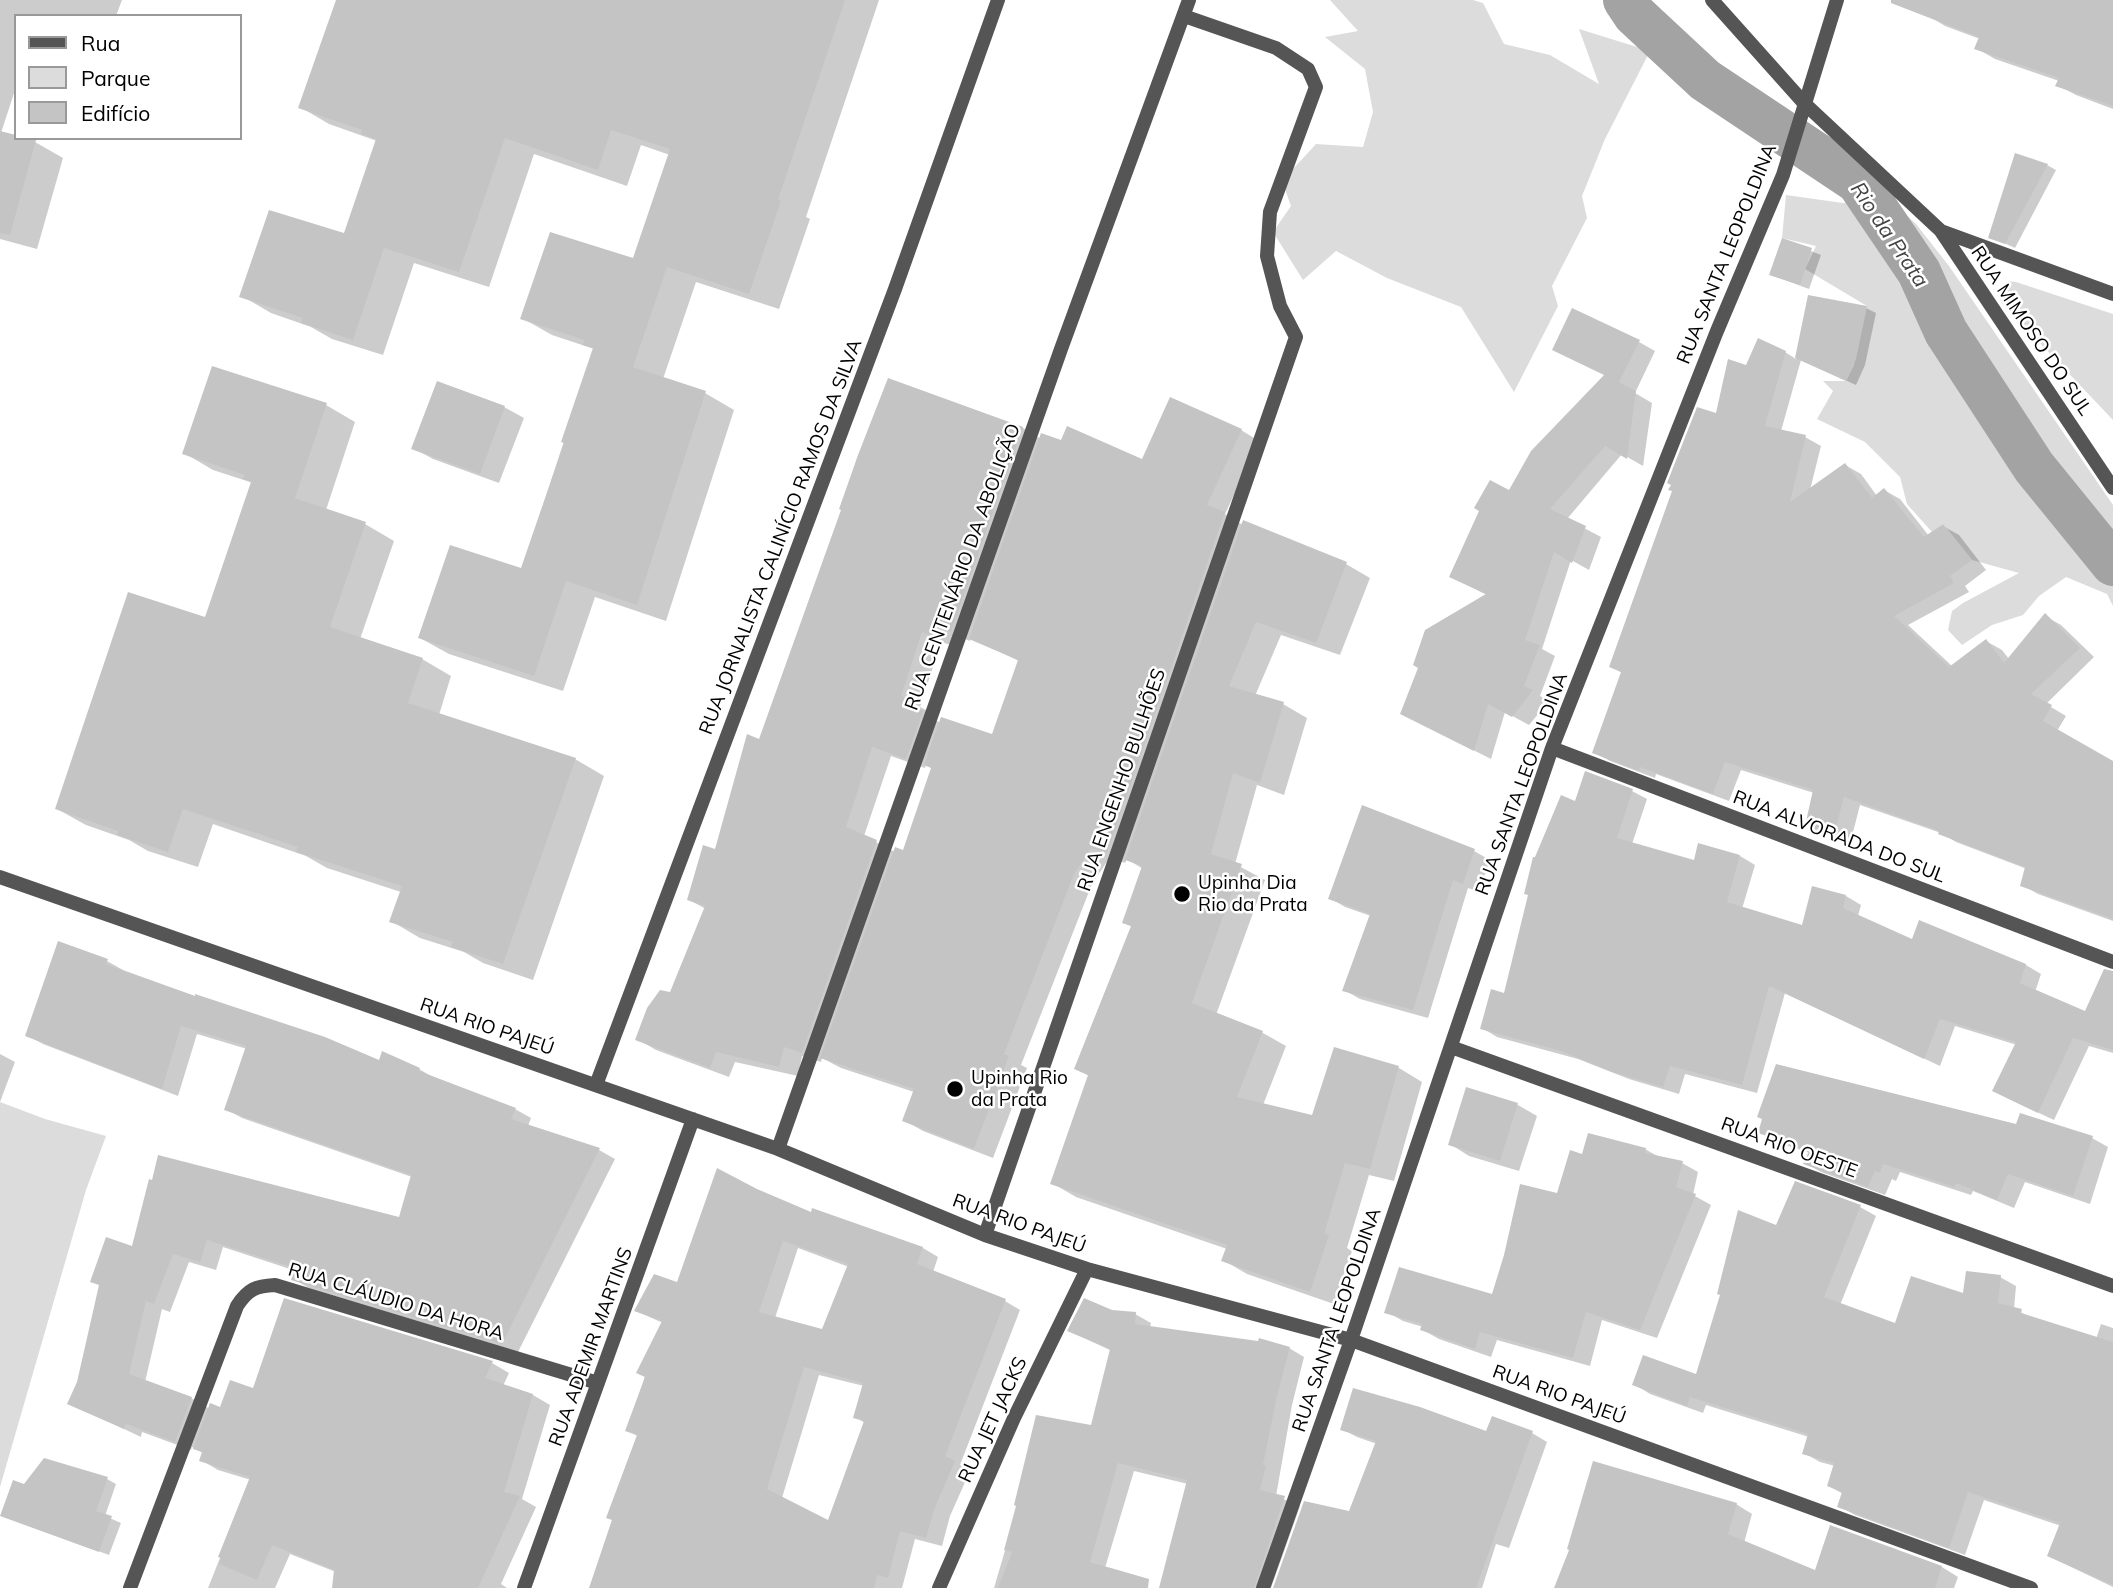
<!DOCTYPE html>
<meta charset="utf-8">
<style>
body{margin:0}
#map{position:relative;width:2113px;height:1588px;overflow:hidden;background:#fff;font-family:Mulish,sans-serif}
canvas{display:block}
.legend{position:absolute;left:14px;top:14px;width:228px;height:126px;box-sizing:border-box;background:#fff;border:2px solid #999;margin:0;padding:9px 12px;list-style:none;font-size:21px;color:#000}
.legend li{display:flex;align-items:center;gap:14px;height:35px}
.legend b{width:35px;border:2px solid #999}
</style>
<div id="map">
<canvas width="2113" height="1588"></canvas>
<ul class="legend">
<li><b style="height:9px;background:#555"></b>Rua</li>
<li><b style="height:19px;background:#dcdcdc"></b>Parque</li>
<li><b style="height:19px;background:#c4c4c4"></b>Edifício</li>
</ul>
</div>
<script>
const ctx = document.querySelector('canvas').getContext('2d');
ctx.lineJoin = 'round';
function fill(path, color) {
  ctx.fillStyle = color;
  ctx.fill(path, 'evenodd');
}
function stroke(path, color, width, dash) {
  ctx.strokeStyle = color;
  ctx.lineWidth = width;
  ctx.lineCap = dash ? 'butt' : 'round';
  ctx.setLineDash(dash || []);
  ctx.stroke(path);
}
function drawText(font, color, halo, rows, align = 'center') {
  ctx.font = font + ' Mulish,sans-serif';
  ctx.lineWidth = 5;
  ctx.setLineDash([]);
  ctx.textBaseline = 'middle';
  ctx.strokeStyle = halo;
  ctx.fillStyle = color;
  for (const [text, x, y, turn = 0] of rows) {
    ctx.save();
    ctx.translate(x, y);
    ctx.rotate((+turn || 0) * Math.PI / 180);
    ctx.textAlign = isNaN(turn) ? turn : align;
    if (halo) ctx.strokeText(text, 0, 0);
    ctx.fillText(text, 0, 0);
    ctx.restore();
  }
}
fill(new Path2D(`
 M 1330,0 L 1473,0 L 1483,3 L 1504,44 L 1550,55 L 1599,84 L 1579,29 L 1650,51 L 1605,139 L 1582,196 L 1587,218 L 1552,286 L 1558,306 L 1514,392 L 1461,307 L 1387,278 L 1336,251 L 1303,280 L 1273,232 L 1291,206 L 1282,181 L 1316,144 L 1363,147 L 1373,112 L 1365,69 L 1325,37 L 1358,31 Z
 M 1786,195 L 1843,203 L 1887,197 L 1916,224 L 1949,266 L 2113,505 L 2113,606 L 2107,594 L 2066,577 L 2039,596 L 2023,615 L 1992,625 L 1962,645 L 1948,630 L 1952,611 L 1963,603 L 2019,573 L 1972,560 L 1943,524 L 1932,532 L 1907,504 L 1900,477 L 1865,442 L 1817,419 L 1833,391 L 1823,381 L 1846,381 L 1854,365 L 1867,306 L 1805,269 L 1816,246 L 1782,238 Z
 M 2008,281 L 2016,282 L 2113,314 L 2113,420 L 2001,302 L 1999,290 Z
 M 0,1102 L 45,1119 L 106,1136 L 86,1190 L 0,1487 Z`), '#dcdcdc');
fill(new Path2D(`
 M 0,0 L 122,0 L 116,16 L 16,16 L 16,87 L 1,133 L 35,142 L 63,158 L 37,249 L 0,239 Z
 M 338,0 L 879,0 L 806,217 L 810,219 L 779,309 L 696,282 L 663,379 L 705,393 L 734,410 L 666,621 L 595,597 L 563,691 L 449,654 L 420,638 L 522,570 L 594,349 L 552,335 L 522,318 L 634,260 L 670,155 L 641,145 L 627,186 L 534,154 L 489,287 L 414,263 L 383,355 L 332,339 L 311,327 L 271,313 L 242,296 L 345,235 L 377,141 L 329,124 L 300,107 Z
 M 1933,0 L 2113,0 L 2113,109 L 2076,95 L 2057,85 L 2059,81 L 1995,59 L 1976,48 L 1980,39 L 1945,26 L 1927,15 Z
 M 2047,165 L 2056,170 L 2015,248 L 1990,237 Z
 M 1783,240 L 1821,255 L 1809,289 L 1771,275 Z
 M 1809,297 L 1866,308 L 1876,313 L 1865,365 L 1856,385 L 1801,360 L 1781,431 L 1805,437 L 1821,446 L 1810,490 L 1845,465 L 1861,474 L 1877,496 L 1884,490 L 1900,499 L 1929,536 L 1943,526 L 1959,535 L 1986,570 L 1965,586 L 1969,592 L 1908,625 L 1952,666 L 1986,641 L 2002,650 L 2009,659 L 2045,616 L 2061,625 L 2094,657 L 2046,704 L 2066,716 L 2057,731 L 2113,763 L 2113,921 L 2038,894 L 2022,885 L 2027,869 L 1956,842 L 1941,833 L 1860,805 L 1851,840 L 1822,834 L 1807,825 L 1814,793 L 1741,770 L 1729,801 L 1656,774 L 1655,778 L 1610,761 L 1594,752 L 1622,673 L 1611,666 L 1718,415 L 1747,367 L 1785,352 L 1796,359 Z
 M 1639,342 L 1655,351 L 1635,393 L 1652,403 L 1643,466 L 1622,454 L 1567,519 L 1601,537 L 1589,570 L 1571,560 L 1542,649 L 1555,656 L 1540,696 L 1549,701 L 1529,725 L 1505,712 L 1491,759 L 1402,714 L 1487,595 L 1451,577 L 1510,492 Z
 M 889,381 L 1023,428 L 1041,439 L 1143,461 L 1241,430 L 1259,441 L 1225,514 L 1243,525 L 1346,564 L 1370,578 L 1340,655 L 1281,635 L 1255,696 L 1283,704 L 1307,718 L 1284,795 L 1257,785 L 1235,864 L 1265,880 L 1216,1015 L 1263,1033 L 1286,1046 L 1263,1105 L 1313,1117 L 1335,1049 L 1399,1068 L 1422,1082 L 1394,1181 L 1369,1175 L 1347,1248 L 1352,1251 L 1334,1304 L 1247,1274 L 1223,1260 L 1227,1249 L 1076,1197 L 1052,1183 L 1089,1076 L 1076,1069 L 1132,927 L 1124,922 L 1143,869 L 1127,859 L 1125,863 L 1110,857 L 1092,884 L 1021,1065 L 1027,1068 L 993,1158 L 923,1131 L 904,1120 L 914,1092 L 841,1068 L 822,1058 L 821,1062 L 802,1056 L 798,1076 L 735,1062 L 729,1077 L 656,1050 L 637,1039 L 671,994 L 706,909 L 689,900 L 716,851 L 760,741 ZM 955,635 L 970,641 L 971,638 L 1019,661 L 994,736 L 941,723 L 926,715 L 928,711 L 920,707 L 941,642 L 951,645 ZM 891,756 L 925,768 L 926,764 L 933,768 L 904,853 L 895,852 L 864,836 Z
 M 326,405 L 355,422 L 326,510 L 365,524 L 394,541 L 360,639 L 422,659 L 451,676 L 439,715 L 575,759 L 604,776 L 533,980 L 483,963 L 464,952 L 420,938 L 391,921 L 401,892 L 327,868 L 306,856 L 213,824 L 198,867 L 148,851 L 129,840 L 86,825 L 57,809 L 206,619 L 253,483 L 213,470 L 184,453 Z
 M 504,407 L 524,418 L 499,483 L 433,459 L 413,448 Z
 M 1632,791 L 1647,799 L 1632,844 L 1695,862 L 1700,845 L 1740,856 L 1755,865 L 1742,909 L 1803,927 L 1813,888 L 1846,896 L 1861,905 L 1858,916 L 1913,941 L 1920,922 L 2026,965 L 2041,974 L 2035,992 L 2086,1013 L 2113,987 L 2113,1053 L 2089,1046 L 2054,1120 L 2009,1099 L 2017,1045 L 1955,1026 L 1940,1066 L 1785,993 L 1757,1093 L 1685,1074 L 1679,1094 L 1629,1079 L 1578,1059 L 1497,1037 L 1482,1028 L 1506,995 L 1576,803 Z
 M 1474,851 L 1490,860 L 1479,892 L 1468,888 L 1428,1018 L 1360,999 L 1344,990 L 1371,916 L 1345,907 L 1330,898 Z
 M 107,961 L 123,970 L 122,972 L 380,1062 L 419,1069 L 436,1079 L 515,1109 L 531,1118 L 528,1126 L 599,1150 L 615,1159 L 518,1352 L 309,1288 L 293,1279 L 296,1271 L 223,1247 L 216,1270 L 189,1262 L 170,1312 L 162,1309 L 145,1382 L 191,1398 L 210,1409 L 221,1409 L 254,1390 L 285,1300 L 492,1363 L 509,1373 L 503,1386 L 533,1395 L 550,1405 L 522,1499 L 536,1507 L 501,1584 L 507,1588 L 334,1588 L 336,1572 L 290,1554 L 275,1588 L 208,1588 L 251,1480 L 218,1470 L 201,1460 L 203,1453 L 192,1447 L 191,1450 L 142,1432 L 141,1437 L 69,1403 L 133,1248 L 153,1182 L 400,1219 L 412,1177 L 242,1118 L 226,1109 L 247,1049 L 197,1034 L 178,1096 L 43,1044 L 27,1035 Z
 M 0,1054 L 15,1062 L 0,1102 Z
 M 1467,1089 L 1518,1105 L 1537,1116 L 1519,1171 L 1469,1156 L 1450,1144 Z
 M 2017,1126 L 2092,1138 L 2108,1147 L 2090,1204 L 2025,1182 L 2014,1208 L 1973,1191 L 1971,1195 L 1900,1172 L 1896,1181 L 1892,1179 L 1885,1195 L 1821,1172 L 1805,1163 L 1810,1153 L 1776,1142 L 1760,1132 Z
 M 1645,1149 L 1661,1158 L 1682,1163 L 1698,1172 L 1693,1195 L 1711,1205 L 1657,1338 L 1602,1320 L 1590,1366 L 1497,1340 L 1491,1357 L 1439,1339 L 1423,1330 L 1423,1327 L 1403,1321 L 1387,1312 L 1493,1296 L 1583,1156 Z
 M 756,1190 L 812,1214 L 813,1210 L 923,1248 L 938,1257 L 933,1272 L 1005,1301 L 1020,1310 L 960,1465 L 970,1471 L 950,1516 L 942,1546 L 915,1539 L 902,1588 L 590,1588 L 639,1437 L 627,1430 L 663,1323 L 636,1311 L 678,1284 ZM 798,1248 L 849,1267 L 823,1331 L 775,1318 ZM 819,1375 L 864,1386 L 855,1417 L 865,1423 L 829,1522 L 782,1498 Z
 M 1860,1207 L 1876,1216 L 1840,1305 L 1896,1326 L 2000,1277 L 2016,1286 L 2014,1309 L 2038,1321 L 2096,1339 L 2101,1324 L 2113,1328 L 2113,1587 L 2048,1556 L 2061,1526 L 1984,1500 L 1965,1555 L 1855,1515 L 1839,1506 L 1843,1494 L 1829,1486 L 1835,1466 L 1820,1462 L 1804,1453 L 1809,1437 L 1706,1405 L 1703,1413 L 1650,1394 L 1634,1384 L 1697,1376 L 1777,1227 Z
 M 1112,1311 L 1135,1314 L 1151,1323 L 1150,1328 L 1289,1348 L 1304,1357 L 1292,1405 L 1276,1496 L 1300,1506 L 1271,1588 L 1184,1588 L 1188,1484 L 1134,1471 L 1105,1568 L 1123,1588 L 994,1588 L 1018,1506 L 1092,1427 L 1112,1351 L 1069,1331 Z
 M 1342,1429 L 1532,1433 L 1547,1442 L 1509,1548 L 1496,1544 L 1482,1588 L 1275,1588 L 1351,1513 L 1377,1444 L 1357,1437 Z
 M 107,1479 L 116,1484 L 105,1516 L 121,1523 L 109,1555 L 2,1515 L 24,1486 Z
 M 1736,1504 L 1752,1514 L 1744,1543 L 1816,1572 L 1832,1527 L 1942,1567 L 1958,1577 L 1954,1588 L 1556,1588 Z`), '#0003');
stroke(new Path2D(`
 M 1625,0 L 1635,15 L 1705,80 L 1858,182 L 1919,272 L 1946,332 L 2034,467 L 2113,564`), '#a3a3a3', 44);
fill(new Path2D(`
 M 336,0 L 845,0 L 778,200 L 781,201 L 749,294 L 667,267 L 633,367 L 706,391 L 637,605 L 566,581 L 534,676 L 418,638 L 450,545 L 521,568 L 564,443 L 561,442 L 593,348 L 583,345 L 584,340 L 520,319 L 550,232 L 633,258 L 670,149 L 611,130 L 598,170 L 505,138 L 459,272 L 384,248 L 353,340 L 301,323 L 303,318 L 239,297 L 269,210 L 344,233 L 376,139 L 361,134 L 362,130 L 298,108 Z
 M 1891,0 L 2113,0 L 2113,106 L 2055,86 L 2059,78 L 1974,49 L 1979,37 L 1891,3 Z
 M 0,131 L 16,135 L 16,138 L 36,140 L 10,235 L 0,233 Z
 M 2015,153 L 2048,164 L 2005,244 L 1988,238 Z
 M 1782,238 L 1812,248 L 1800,285 L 1769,275 Z
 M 1808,295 L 1867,306 L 1856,359 L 1846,381 L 1795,358 Z
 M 1572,308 L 1640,340 L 1619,382 L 1636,391 L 1627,459 L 1605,446 L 1550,509 L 1586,526 L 1572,563 L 1554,552 L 1525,640 L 1540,645 L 1524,686 L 1533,690 L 1512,717 L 1488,704 L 1474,751 L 1400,714 L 1418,668 L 1413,665 L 1425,630 L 1486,594 L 1449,577 L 1479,511 L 1474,508 L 1490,480 L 1509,490 L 1531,451 L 1604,375 L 1552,350 Z
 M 1758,338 L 1786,351 L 1765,426 L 1806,435 L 1790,502 L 1845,463 L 1872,498 L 1884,488 L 1924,537 L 1943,524 L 1972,560 L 1950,576 L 1954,583 L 1894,616 L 1949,667 L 1986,639 L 2004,663 L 2045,613 L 2080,648 L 2031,694 L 2052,705 L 2043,721 L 2113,761 L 2113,919 L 2020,886 L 2025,867 L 1938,834 L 1939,831 L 1844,797 L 1835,832 L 1805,826 L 1813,790 L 1725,762 L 1713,794 L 1640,767 L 1639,771 L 1592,753 L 1621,672 L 1609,667 L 1672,491 L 1668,490 L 1671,485 L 1667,483 L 1697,407 L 1716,413 L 1728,359 L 1746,365 Z
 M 212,366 L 327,403 L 295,498 L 366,522 L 330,627 L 423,658 L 408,703 L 576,758 L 503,964 L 451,947 L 453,942 L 389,922 L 402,886 L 296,852 L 298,847 L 183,809 L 168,852 L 117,835 L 118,831 L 55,809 L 128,592 L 205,617 L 251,482 L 243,479 L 245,475 L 182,454 Z
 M 888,378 L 1023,427 L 951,632 L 936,626 L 932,636 L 922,632 L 901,696 L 910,699 L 908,706 L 923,711 L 906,759 L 872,747 L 846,827 L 877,840 L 802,1053 L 784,1047 L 779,1067 L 716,1052 L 710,1068 L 635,1040 L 647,1008 L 660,990 L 670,992 L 705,906 L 687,900 L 703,845 L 715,849 L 747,734 L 759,739 L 841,510 L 839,509 L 858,455 Z
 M 437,381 L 505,406 L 480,474 L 411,449 Z
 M 1170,397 L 1242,429 L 1207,505 L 1225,512 L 1107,853 L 1091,848 L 1074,874 L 1004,1054 L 1009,1056 L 974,1149 L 902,1121 L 914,1089 L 820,1058 L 895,847 L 903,850 L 931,768 L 924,765 L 941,717 L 992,734 L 1018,660 L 969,639 L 1041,433 L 1061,440 L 1067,426 L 1142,459 Z
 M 1243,520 L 1347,562 L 1316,643 L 1256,622 L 1229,686 L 1284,702 L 1260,783 L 1233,773 L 1211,854 L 1242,864 L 1192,1003 L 1263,1031 L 1237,1097 L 1312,1115 L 1334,1047 L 1399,1066 L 1370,1169 L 1345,1163 L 1324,1234 L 1329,1235 L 1310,1292 L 1221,1261 L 1227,1245 L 1050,1184 L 1088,1075 L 1074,1069 L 1131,926 L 1122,923 L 1142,866 L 1125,860 Z
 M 1585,771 L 1633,789 L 1617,838 L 1694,860 L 1698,843 L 1740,855 L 1727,902 L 1802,925 L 1812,886 L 1846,895 L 1843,908 L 1912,939 L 1919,920 L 2026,964 L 2020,983 L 2085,1011 L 2104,969 L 2113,971 L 2113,1050 L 2073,1038 L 2038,1113 L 1992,1091 L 2016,1042 L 1940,1019 L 1924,1059 L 1769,986 L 1742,1085 L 1670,1066 L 1663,1087 L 1612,1072 L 1561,1051 L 1480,1029 L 1491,989 L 1504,993 L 1528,895 L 1524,894 L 1533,857 L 1535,857 L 1561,795 L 1575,801 Z
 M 1362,805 L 1475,849 L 1463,884 L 1453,880 L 1413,1010 L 1342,991 L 1370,914 L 1328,899 Z
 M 58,941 L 108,959 L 106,964 L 195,996 L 195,994 L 325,1037 L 379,1060 L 382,1051 L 420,1068 L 419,1071 L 516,1108 L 511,1119 L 600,1148 L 502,1344 L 291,1280 L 295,1268 L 207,1240 L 200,1262 L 173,1254 L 154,1304 L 146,1301 L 129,1374 L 192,1397 L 175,1442 L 126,1424 L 124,1429 L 67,1404 L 77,1382 L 99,1285 L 90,1282 L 106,1237 L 132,1246 L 149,1179 L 152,1180 L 158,1155 L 399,1217 L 411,1175 L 224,1110 L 246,1046 L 181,1026 L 162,1089 L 25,1036 Z
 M 1776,1064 L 2016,1124 L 2020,1113 L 2093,1136 L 2073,1196 L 2008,1174 L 1997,1200 L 1956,1183 L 1955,1187 L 1883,1164 L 1880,1173 L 1875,1171 L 1868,1187 L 1803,1164 L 1809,1151 L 1758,1133 L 1762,1119 L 1757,1117 Z
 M 1466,1087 L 1518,1103 L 1500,1161 L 1448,1145 Z
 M 1588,1133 L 1646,1148 L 1645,1153 L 1683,1161 L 1676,1187 L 1696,1194 L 1640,1330 L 1586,1312 L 1573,1358 L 1480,1332 L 1475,1349 L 1420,1330 L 1422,1324 L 1384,1313 L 1399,1267 L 1492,1294 L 1504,1255 L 1520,1184 L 1557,1193 L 1570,1150 L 1582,1154 Z
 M 717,1168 L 757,1189 L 811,1212 L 812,1208 L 923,1247 L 917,1264 L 1006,1299 L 945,1456 L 955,1461 L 935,1507 L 926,1538 L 900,1531 L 888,1578 L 877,1575 L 874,1588 L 589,1588 L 612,1520 L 606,1518 L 637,1435 L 625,1431 L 645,1377 L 636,1373 L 662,1321 L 634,1311 L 654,1274 L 677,1282 ZM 783,1241 L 848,1264 L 822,1329 L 759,1312 ZM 804,1367 L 863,1383 L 853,1418 L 864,1421 L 828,1520 L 767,1489 Z
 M 1795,1181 L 1861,1205 L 1824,1297 L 1895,1323 L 1911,1276 L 1963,1293 L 1966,1271 L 2001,1275 L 1998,1303 L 2022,1309 L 2021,1313 L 2113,1342 L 2113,1585 L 2047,1556 L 2060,1523 L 1968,1492 L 1949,1548 L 1837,1507 L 1842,1492 L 1827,1486 L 1834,1463 L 1802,1454 L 1808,1434 L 1690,1397 L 1687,1406 L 1632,1385 L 1643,1355 L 1696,1374 L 1720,1295 L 1717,1294 L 1738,1210 L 1776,1225 Z
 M 284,1298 L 493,1361 L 485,1378 L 533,1394 L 504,1492 L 520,1496 L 478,1588 L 332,1588 L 334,1570 L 272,1545 L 257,1580 L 219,1564 L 221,1558 L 218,1557 L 250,1477 L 199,1461 L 202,1452 L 193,1449 L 210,1403 L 220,1407 L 230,1380 L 253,1388 Z
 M 1084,1298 L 1112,1310 L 1136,1312 L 1135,1324 L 1258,1341 L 1259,1338 L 1290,1347 L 1277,1396 L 1263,1465 L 1266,1466 L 1260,1490 L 1285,1496 L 1254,1588 L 1159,1588 L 1187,1480 L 1118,1463 L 1090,1562 L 1149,1579 L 1148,1588 L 998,1588 L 1012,1552 L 1004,1550 L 1016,1506 L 1014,1505 L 1036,1415 L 1091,1425 L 1110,1349 L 1067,1331 Z
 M 1353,1388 L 1420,1407 L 1486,1431 L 1492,1416 L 1533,1431 L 1476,1588 L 1273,1588 L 1304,1501 L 1349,1511 L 1376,1441 L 1340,1430 Z
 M 44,1458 L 108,1477 L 96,1511 L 112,1516 L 99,1552 L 0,1516 L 13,1480 L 24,1484 Z
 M 1593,1461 L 1737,1503 L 1728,1534 L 1815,1570 L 1830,1525 L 1942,1566 L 1935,1588 L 1554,1588 L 1569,1550 L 1567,1549 Z`), '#c4c4c4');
stroke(new Path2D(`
 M 1712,0 L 1804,103 L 1941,231 L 2113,488
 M 1941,231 L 2113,294
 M 1552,748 L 2113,962
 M 0,877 L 778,1149 L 985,1235 L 1087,1269 L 1351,1340 L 2031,1588
 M 1451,1047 L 2113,1286
 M 596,1085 L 895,289 L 998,0
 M 778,1149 L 1061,349 L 1189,0
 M 985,1235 L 1296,337 L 1280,306 L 1267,256 L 1270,212 L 1316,87 L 1308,69 L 1276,48 L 1184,16
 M 130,1588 L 237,1306 C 248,1289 256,1286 275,1285 L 598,1383
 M 524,1588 L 693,1119
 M 939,1588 L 1014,1418 L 1087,1269
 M 1263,1588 L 1351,1340 L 1552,748 L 1717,331 L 1783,175 L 1837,0`), '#555', 14);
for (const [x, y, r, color] of [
 [1182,894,9,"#000"],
 [955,1089,9,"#000"]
]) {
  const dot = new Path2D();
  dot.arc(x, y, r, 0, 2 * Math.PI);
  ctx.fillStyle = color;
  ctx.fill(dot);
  stroke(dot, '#fff', 2.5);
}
drawText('19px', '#000', '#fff', [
 ["RUA SANTA LEOPOLDINA",1727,254,-68],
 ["RUA MIMOSO DO SUL",2031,331,56],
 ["RUA JORNALISTA CALINÍCIO RAMOS DA SILVA",781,537,-69],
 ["RUA CENTENÁRIO DA ABOLIÇÃO",963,567,-70],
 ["RUA ENGENHO BULHÕES",1122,780,-71],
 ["RUA SANTA LEOPOLDINA",1522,784,-70],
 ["RUA ALVORADA DO SUL",1839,837,21],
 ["RUA RIO PAJEÚ",487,1027,19],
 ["RUA RIO OESTE",1789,1148,20],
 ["RUA RIO PAJEÚ",1019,1224,20],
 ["RUA CLÁUDIO DA HORA",396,1302,17],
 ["RUA SANTA LEOPOLDINA",1337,1320,-71],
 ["RUA ADEMIR MARTINS",591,1347,-70],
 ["RUA RIO PAJEÚ",1559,1395,20],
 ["RUA JET JACKS",993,1420,-65]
]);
drawText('19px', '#000', '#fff', [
 ["Upinha Dia",1198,883],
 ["Rio da Prata",1198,905],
 ["Upinha Rio",971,1078],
 ["da Prata",971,1100]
], 'left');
drawText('italic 21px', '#444', '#fff', [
 ["Rio da Prata",1889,235,56]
]);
</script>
